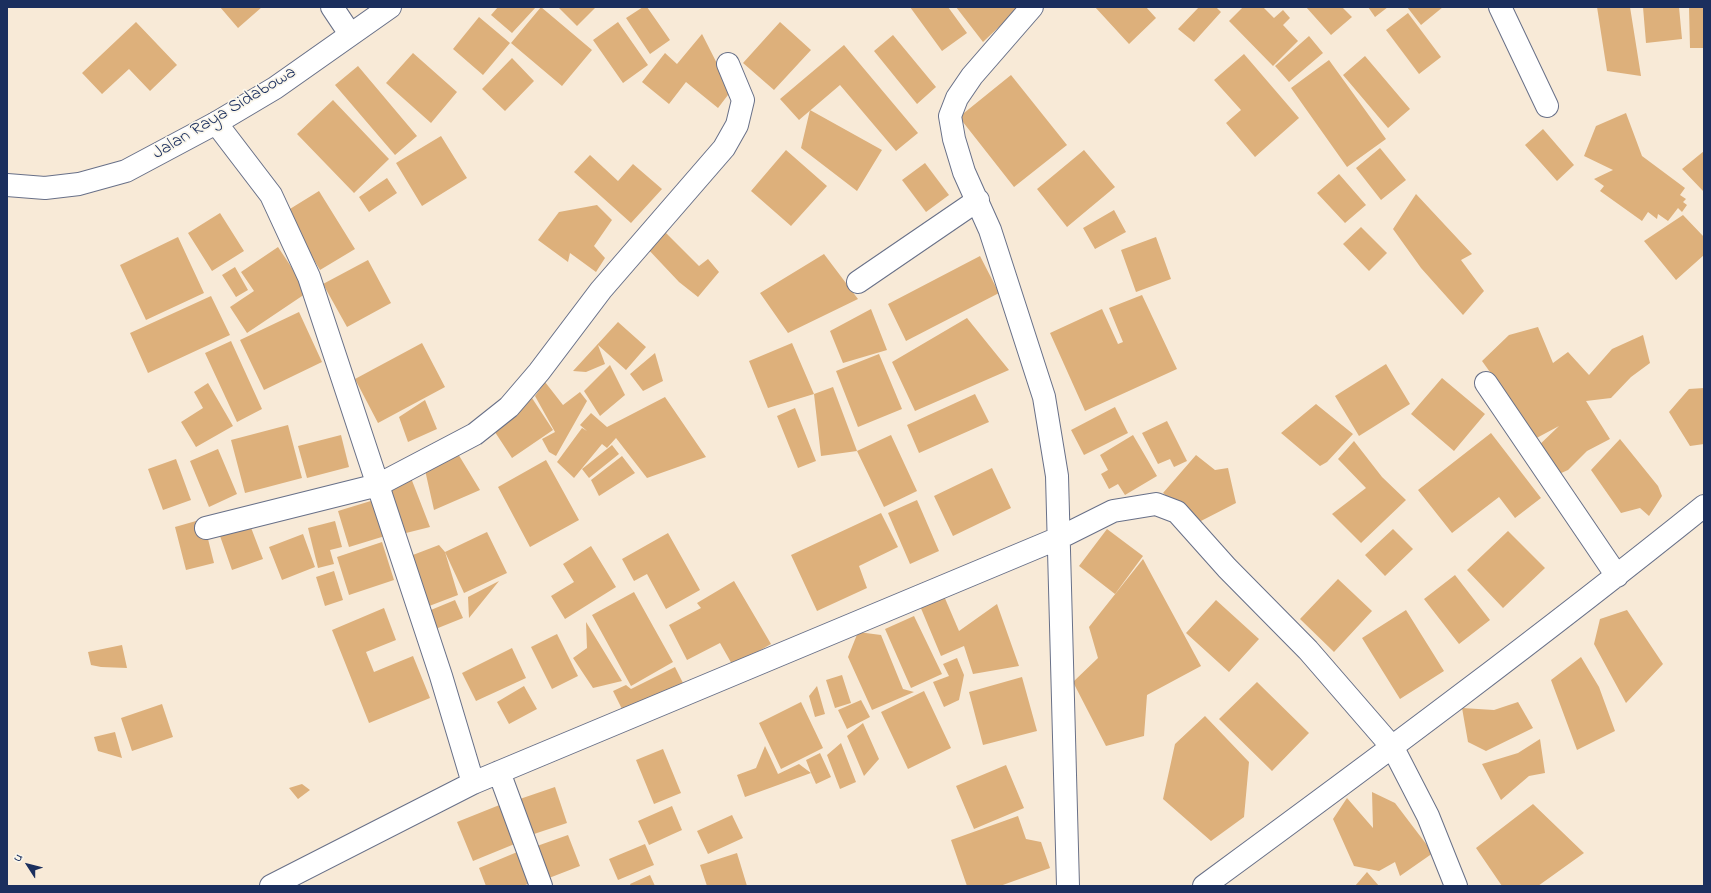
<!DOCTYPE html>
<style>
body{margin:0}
#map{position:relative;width:1711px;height:893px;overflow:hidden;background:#f8ead7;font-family:"Indie Flower",sans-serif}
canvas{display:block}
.frame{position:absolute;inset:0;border:8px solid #1b2f5e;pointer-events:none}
.north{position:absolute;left:8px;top:845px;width:40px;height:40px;-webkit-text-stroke:3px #fbf7ec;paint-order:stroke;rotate:306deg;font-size:11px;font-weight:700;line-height:16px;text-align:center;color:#1b2f5e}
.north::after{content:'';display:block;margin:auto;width:14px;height:18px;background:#1b2f5e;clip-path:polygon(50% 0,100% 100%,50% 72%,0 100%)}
</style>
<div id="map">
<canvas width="1711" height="893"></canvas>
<div class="frame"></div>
<div class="north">U</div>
</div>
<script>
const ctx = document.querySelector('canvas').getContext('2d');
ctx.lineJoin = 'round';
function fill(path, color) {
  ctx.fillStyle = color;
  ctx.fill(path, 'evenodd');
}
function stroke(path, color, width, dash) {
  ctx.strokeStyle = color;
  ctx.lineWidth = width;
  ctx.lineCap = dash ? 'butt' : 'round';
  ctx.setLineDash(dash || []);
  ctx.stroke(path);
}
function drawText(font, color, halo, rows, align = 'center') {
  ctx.font = font + ' "Indie Flower",sans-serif';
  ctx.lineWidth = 3.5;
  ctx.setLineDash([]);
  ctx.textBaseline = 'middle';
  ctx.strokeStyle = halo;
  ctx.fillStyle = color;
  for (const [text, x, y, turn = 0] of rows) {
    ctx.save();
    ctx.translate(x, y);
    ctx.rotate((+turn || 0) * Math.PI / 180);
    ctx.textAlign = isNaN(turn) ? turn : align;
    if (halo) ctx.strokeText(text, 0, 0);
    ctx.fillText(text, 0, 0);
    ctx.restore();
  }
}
fill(new Path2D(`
 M 220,7 L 262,7 L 238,28 Z
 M 498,7 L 536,7 L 512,33 L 491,15 Z
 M 541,7 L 592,50 L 562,86 L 511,43 Z
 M 558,7 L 596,7 L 577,26 Z
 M 643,7 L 647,7 L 670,40 L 650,54 L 626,18 Z
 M 910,7 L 948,7 L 967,33 L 942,51 Z
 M 956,7 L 1020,7 L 983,42 Z
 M 1095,7 L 1146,7 L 1156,18 L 1129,44 Z
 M 1199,7 L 1216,7 L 1221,12 L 1194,42 L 1178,29 Z
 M 1243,7 L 1263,7 L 1274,18 L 1283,10 L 1290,18 L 1283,25 L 1298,41 L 1273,66 L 1229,21 Z
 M 1306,7 L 1342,7 L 1352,17 L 1331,35 Z
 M 1368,7 L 1388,7 L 1375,17 Z
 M 1407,7 L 1443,7 L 1421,25 Z
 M 1597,7 L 1630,7 L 1641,76 L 1607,71 Z
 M 1643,7 L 1679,7 L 1682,39 L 1646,43 Z
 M 1689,7 L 1704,7 L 1704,48 L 1690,48 Z
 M 1408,13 L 1441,57 L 1419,74 L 1386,30 Z
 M 479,17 L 510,43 L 483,75 L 453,49 Z
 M 136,22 L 177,65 L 150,91 L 129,69 L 102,94 L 82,73 Z
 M 618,22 L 648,65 L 623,83 L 593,40 Z
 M 780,22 L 811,50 L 774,90 L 743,63 Z
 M 702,34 L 731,91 L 718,108 L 686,82 L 669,104 L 642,82 L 665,53 L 677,64 Z
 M 893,35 L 936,87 L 917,104 L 874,51 Z
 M 1309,36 L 1323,53 L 1289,82 L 1275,66 Z
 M 844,45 L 918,133 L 896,151 L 840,85 L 799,120 L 780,99 Z
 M 413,53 L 457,92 L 431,123 L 386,83 Z
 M 1244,54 L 1299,118 L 1255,157 L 1226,123 L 1241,110 L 1214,80 Z
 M 1365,56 L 1410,109 L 1388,128 L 1343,75 Z
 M 512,58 L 534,81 L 505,111 L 482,89 Z
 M 1329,60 L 1386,139 L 1347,167 L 1291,88 Z
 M 358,66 L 417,136 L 395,155 L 335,85 Z
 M 1011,75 L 1067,145 L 1014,187 L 959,117 Z
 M 333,100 L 389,159 L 354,193 L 297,134 Z
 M 810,110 L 882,150 L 857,191 L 801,148 Z
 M 1626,113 L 1642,156 L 1685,188 L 1680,195 L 1686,199 L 1683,202 L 1687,205 L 1682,212 L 1678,208 L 1668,221 L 1658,214 L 1657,219 L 1648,212 L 1642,221 L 1600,191 L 1604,186 L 1594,179 L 1613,170 L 1584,156 L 1596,126 Z
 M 1543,129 L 1574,165 L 1557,181 L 1525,145 Z
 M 441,136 L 467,178 L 422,206 L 396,163 Z
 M 1380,148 L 1406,180 L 1381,200 L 1356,168 Z
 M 786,150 L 827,186 L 791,226 L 751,191 Z
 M 1084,150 L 1115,187 L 1067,227 L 1037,189 Z
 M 1704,151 L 1704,192 L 1682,169 Z
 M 590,155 L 618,181 L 633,164 L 662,189 L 631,223 L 574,172 Z
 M 925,163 L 949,195 L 926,212 L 902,180 Z
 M 1339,174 L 1366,205 L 1345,223 L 1317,193 Z
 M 387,178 L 397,193 L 369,212 L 359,197 Z
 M 319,191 L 355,249 L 320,270 L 285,212 Z
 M 1416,194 L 1472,254 L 1461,260 L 1484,291 L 1463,315 L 1421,268 L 1393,229 Z
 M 597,205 L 612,220 L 594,246 L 605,258 L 596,272 L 570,253 L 568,262 L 538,240 L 559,212 Z
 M 1114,210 L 1126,232 L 1095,249 L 1083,228 Z
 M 220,213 L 244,251 L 212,271 L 188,233 Z
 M 1683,215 L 1704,237 L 1704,255 L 1676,280 L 1644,241 Z
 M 1361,227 L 1387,253 L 1369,271 L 1343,244 Z
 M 662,229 L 699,266 L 708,259 L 719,272 L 698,297 L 679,282 L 646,247 Z
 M 178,237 L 204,293 L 146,320 L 120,265 Z
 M 1156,237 L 1171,279 L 1136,292 L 1121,250 Z
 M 278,247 L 308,292 L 247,333 L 230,307 L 254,291 L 241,272 Z
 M 824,254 L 858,299 L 788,333 L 760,293 Z
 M 980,256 L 999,293 L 906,341 L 888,304 Z
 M 368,260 L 391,303 L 347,327 L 323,284 Z
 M 235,267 L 248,290 L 236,297 L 222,275 Z
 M 1142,295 L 1177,369 L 1085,411 L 1050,333 L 1102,309 L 1118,344 L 1123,342 L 1109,308 Z
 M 211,296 L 230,335 L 148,373 L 130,333 Z
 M 871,309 L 887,350 L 843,363 L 830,331 Z
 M 299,312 L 322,362 L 264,390 L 240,340 Z
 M 967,318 L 1009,370 L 915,411 L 892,362 Z
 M 618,322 L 646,347 L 626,370 L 598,345 L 605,364 L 586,372 L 573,371 Z
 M 1538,327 L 1553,363 L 1568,352 L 1589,375 L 1612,349 L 1643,335 L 1650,363 L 1631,377 L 1611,398 L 1586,401 L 1610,439 L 1587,451 L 1568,470 L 1559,474 L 1535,449 L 1559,426 L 1531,441 L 1508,397 L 1482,361 L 1509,335 Z
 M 231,341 L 262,409 L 237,422 L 205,353 Z
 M 422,343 L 445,387 L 378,423 L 355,379 Z
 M 792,343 L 814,394 L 768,408 L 749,361 Z
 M 655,353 L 663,381 L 643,391 L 630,374 Z
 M 879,354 L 902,409 L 858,427 L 836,371 Z
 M 1386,364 L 1410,404 L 1359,436 L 1335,396 Z
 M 610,365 L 625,395 L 600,416 L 584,391 Z
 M 1442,378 L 1485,414 L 1454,451 L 1411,414 Z
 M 545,382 L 563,405 L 580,392 L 587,401 L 556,456 L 549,452 L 542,439 L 555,432 L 535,396 Z
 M 208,383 L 233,426 L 196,447 L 181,422 L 203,408 L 194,392 Z
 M 833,387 L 857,451 L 821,456 L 814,394 Z
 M 1704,388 L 1704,444 L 1690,446 L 1669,412 L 1689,389 Z
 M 975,394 L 989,422 L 919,453 L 907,425 Z
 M 665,397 L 706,457 L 647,478 L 616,438 L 607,448 L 602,444 L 574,478 L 557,462 L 582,428 L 587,431 L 580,425 L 591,413 L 607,427 Z
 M 532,398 L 553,430 L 512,458 L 491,426 Z
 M 425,400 L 437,429 L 408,442 L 399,417 Z
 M 1316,404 L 1353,434 L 1327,462 L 1320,466 L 1281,433 Z
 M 1115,407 L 1128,433 L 1084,455 L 1071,430 Z
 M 795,408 L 816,461 L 798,468 L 777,416 Z
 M 1167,421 L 1187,461 L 1174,467 L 1170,459 L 1158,464 L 1142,433 Z
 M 288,425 L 302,478 L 245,493 L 231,440 Z
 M 1491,433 L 1541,498 L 1515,518 L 1499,497 L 1452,533 L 1418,490 Z
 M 341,435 L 349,467 L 307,478 L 298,446 Z
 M 891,435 L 917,491 L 884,507 L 857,451 Z
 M 1133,435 L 1157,476 L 1125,495 L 1118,484 L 1109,489 L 1101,474 L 1108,470 L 1100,455 Z
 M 1620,439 L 1658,486 L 1662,496 L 1649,516 L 1640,508 L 1621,513 L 1591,470 Z
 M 1354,441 L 1382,477 L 1406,500 L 1361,543 L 1332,514 L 1366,488 L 1338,459 Z
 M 612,445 L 619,454 L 589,478 L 582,469 Z
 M 218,449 L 237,494 L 209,507 L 190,461 Z
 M 455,449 L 480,490 L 434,510 L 425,470 Z
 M 1196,455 L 1215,470 L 1228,468 L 1236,503 L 1199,522 L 1163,493 Z
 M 622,456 L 635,473 L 599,496 L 591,480 Z
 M 176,459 L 191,500 L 163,510 L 148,469 Z
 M 546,460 L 579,520 L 530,547 L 498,487 Z
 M 992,468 L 1011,508 L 953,536 L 934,496 Z
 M 411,478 L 430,527 L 402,534 L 380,492 Z
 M 374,500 L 385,536 L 349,547 L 338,511 Z
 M 917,500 L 939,551 L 910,564 L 888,513 Z
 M 881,513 L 898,547 L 859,566 L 867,588 L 817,611 L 791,555 Z
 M 203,519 L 214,563 L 186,570 L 175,527 Z
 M 335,521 L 342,547 L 330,550 L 334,564 L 318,568 L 308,528 Z
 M 250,525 L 263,559 L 232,570 L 220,536 Z
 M 1107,529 L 1143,556 L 1115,594 L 1079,566 Z
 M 1393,529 L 1413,549 L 1385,576 L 1365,555 Z
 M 1508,531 L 1545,568 L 1503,608 L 1467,570 Z
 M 487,532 L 507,573 L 464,593 L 445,552 Z
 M 668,533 L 700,590 L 666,609 L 647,574 L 634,581 L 622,559 Z
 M 303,534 L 315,567 L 282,580 L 269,547 Z
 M 382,542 L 394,580 L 349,595 L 337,557 Z
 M 439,545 L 445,552 L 458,595 L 424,608 L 405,558 Z
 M 591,546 L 616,587 L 565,619 L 551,596 L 574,582 L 563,564 Z
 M 1143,559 L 1201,666 L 1147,695 L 1144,736 L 1106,746 L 1073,682 L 1098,658 L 1089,627 Z
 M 334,571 L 343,600 L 325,606 L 316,577 Z
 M 1455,575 L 1490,620 L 1459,644 L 1424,599 Z
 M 1338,579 L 1372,611 L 1334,652 L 1300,619 Z
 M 499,581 L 469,618 L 468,597 Z
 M 734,581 L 771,644 L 733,666 L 720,643 L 687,660 L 669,625 L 701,608 L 697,603 Z
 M 634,592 L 673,662 L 631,686 L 592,615 Z
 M 944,596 L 959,631 L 997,604 L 1019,666 L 973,674 L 964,646 L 941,656 L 920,606 Z
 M 455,600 L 463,618 L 433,630 L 426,612 Z
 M 1216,600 L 1259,639 L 1229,672 L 1186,633 Z
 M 384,608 L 396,640 L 366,652 L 374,672 L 413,656 L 430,698 L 369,723 L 332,630 Z
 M 1406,610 L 1444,671 L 1400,699 L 1362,638 Z
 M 1627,610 L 1663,664 L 1626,703 L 1594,644 L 1600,619 Z
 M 914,616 L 942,674 L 911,688 L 885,629 Z
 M 586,622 L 622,681 L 593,688 L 573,658 L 587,648 Z
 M 858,632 L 881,635 L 903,689 L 914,692 L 872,710 L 848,657 Z
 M 557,634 L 578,676 L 552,689 L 531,647 Z
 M 122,645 L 127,668 L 101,667 L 91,665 L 88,652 Z
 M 512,648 L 526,678 L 476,701 L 462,673 Z
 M 1581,657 L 1599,687 L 1615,731 L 1577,750 L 1551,680 Z
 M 957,658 L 964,675 L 959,700 L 944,707 L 933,682 L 949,676 L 943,664 Z
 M 675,667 L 685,687 L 626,717 L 613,691 L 626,685 L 631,689 Z
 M 842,675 L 851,703 L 835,708 L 826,680 Z
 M 1022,677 L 1037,731 L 983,745 L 969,692 Z
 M 1257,682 L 1309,733 L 1272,771 L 1219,719 Z
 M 524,686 L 537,709 L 509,724 L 497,702 Z
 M 817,686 L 825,714 L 815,717 L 809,696 Z
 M 924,691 L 951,748 L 908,769 L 881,712 Z
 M 861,700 L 870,717 L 847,729 L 838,710 Z
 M 801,702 L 823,748 L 781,769 L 759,723 Z
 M 1518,702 L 1533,728 L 1486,751 L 1468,742 L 1462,708 L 1494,710 Z
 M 162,704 L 173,737 L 132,751 L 121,718 Z
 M 1205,716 L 1249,762 L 1244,817 L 1211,841 L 1163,799 L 1175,744 Z
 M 863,723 L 879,759 L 864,776 L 847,736 Z
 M 115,732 L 122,758 L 98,751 L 94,737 Z
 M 1540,739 L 1545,773 L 1529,776 L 1501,800 L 1482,764 L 1518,753 Z
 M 841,743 L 856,782 L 840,789 L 827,755 Z
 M 765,746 L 778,774 L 799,764 L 811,773 L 806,760 L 820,753 L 831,777 L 816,784 L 811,773 L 745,797 L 737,775 L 756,768 Z
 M 663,749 L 681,793 L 654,804 L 636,760 Z
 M 1006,765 L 1024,808 L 974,829 L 956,786 Z
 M 302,784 L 310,790 L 298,799 L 289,788 Z
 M 555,787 L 567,823 L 525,837 L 514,801 Z
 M 1372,792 L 1395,803 L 1433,853 L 1400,876 L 1395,862 L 1379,871 L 1354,866 L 1333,819 L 1347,798 L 1373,828 Z
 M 502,804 L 517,843 L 473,861 L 457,822 Z
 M 1533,804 L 1584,853 L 1538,886 L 1502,886 L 1476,848 Z
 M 672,806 L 682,830 L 649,845 L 638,821 Z
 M 732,815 L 743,838 L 708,854 L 697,831 Z
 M 1018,816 L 1026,839 L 1041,842 L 1050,868 L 1000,886 L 967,886 L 951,840 Z
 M 568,835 L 580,866 L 549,878 L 537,846 Z
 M 645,844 L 654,865 L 618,880 L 609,859 Z
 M 522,850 L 535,881 L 523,886 L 486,886 L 479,868 Z
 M 737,853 L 747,886 L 707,886 L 700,865 Z
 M 1367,872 L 1379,886 L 1355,886 Z
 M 650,875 L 655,886 L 631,886 L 630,884 Z`), '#ddb07b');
const minor = new Path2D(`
 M 332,7 L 350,34
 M 1032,7 L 972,76 L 957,98 L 950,116 L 954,139 L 964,172 L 990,230 L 1044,397 L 1057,476 L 1068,886
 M 1500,7 L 1547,106
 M 216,123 L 271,195 L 309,277 L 441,676 L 473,783
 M 858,282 L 978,200
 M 1486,383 L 1617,576
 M 206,528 L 378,485 L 475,434 L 509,407 L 539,372 L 601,290 L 724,148 L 737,125 L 743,100 L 728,64
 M 499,772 L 541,886
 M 271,886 L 473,783 L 1059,538 L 1113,511 L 1156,504 L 1177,512 L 1227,568 L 1308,650 L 1393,748 L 1428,816 L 1456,886
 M 1204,886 C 1373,762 1541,637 1704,506`);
const highway = new Path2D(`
 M 7,185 L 45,188 L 79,184 L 126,171 L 216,123 L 275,88 L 390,7`);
stroke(minor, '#687088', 24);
stroke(highway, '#687088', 24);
stroke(minor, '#fff', 22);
stroke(highway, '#fff', 22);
drawText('18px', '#1b2f5e', '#fbf7ec', [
 ["Jalan Raya Sidabowa",225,114,-31]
]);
</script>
